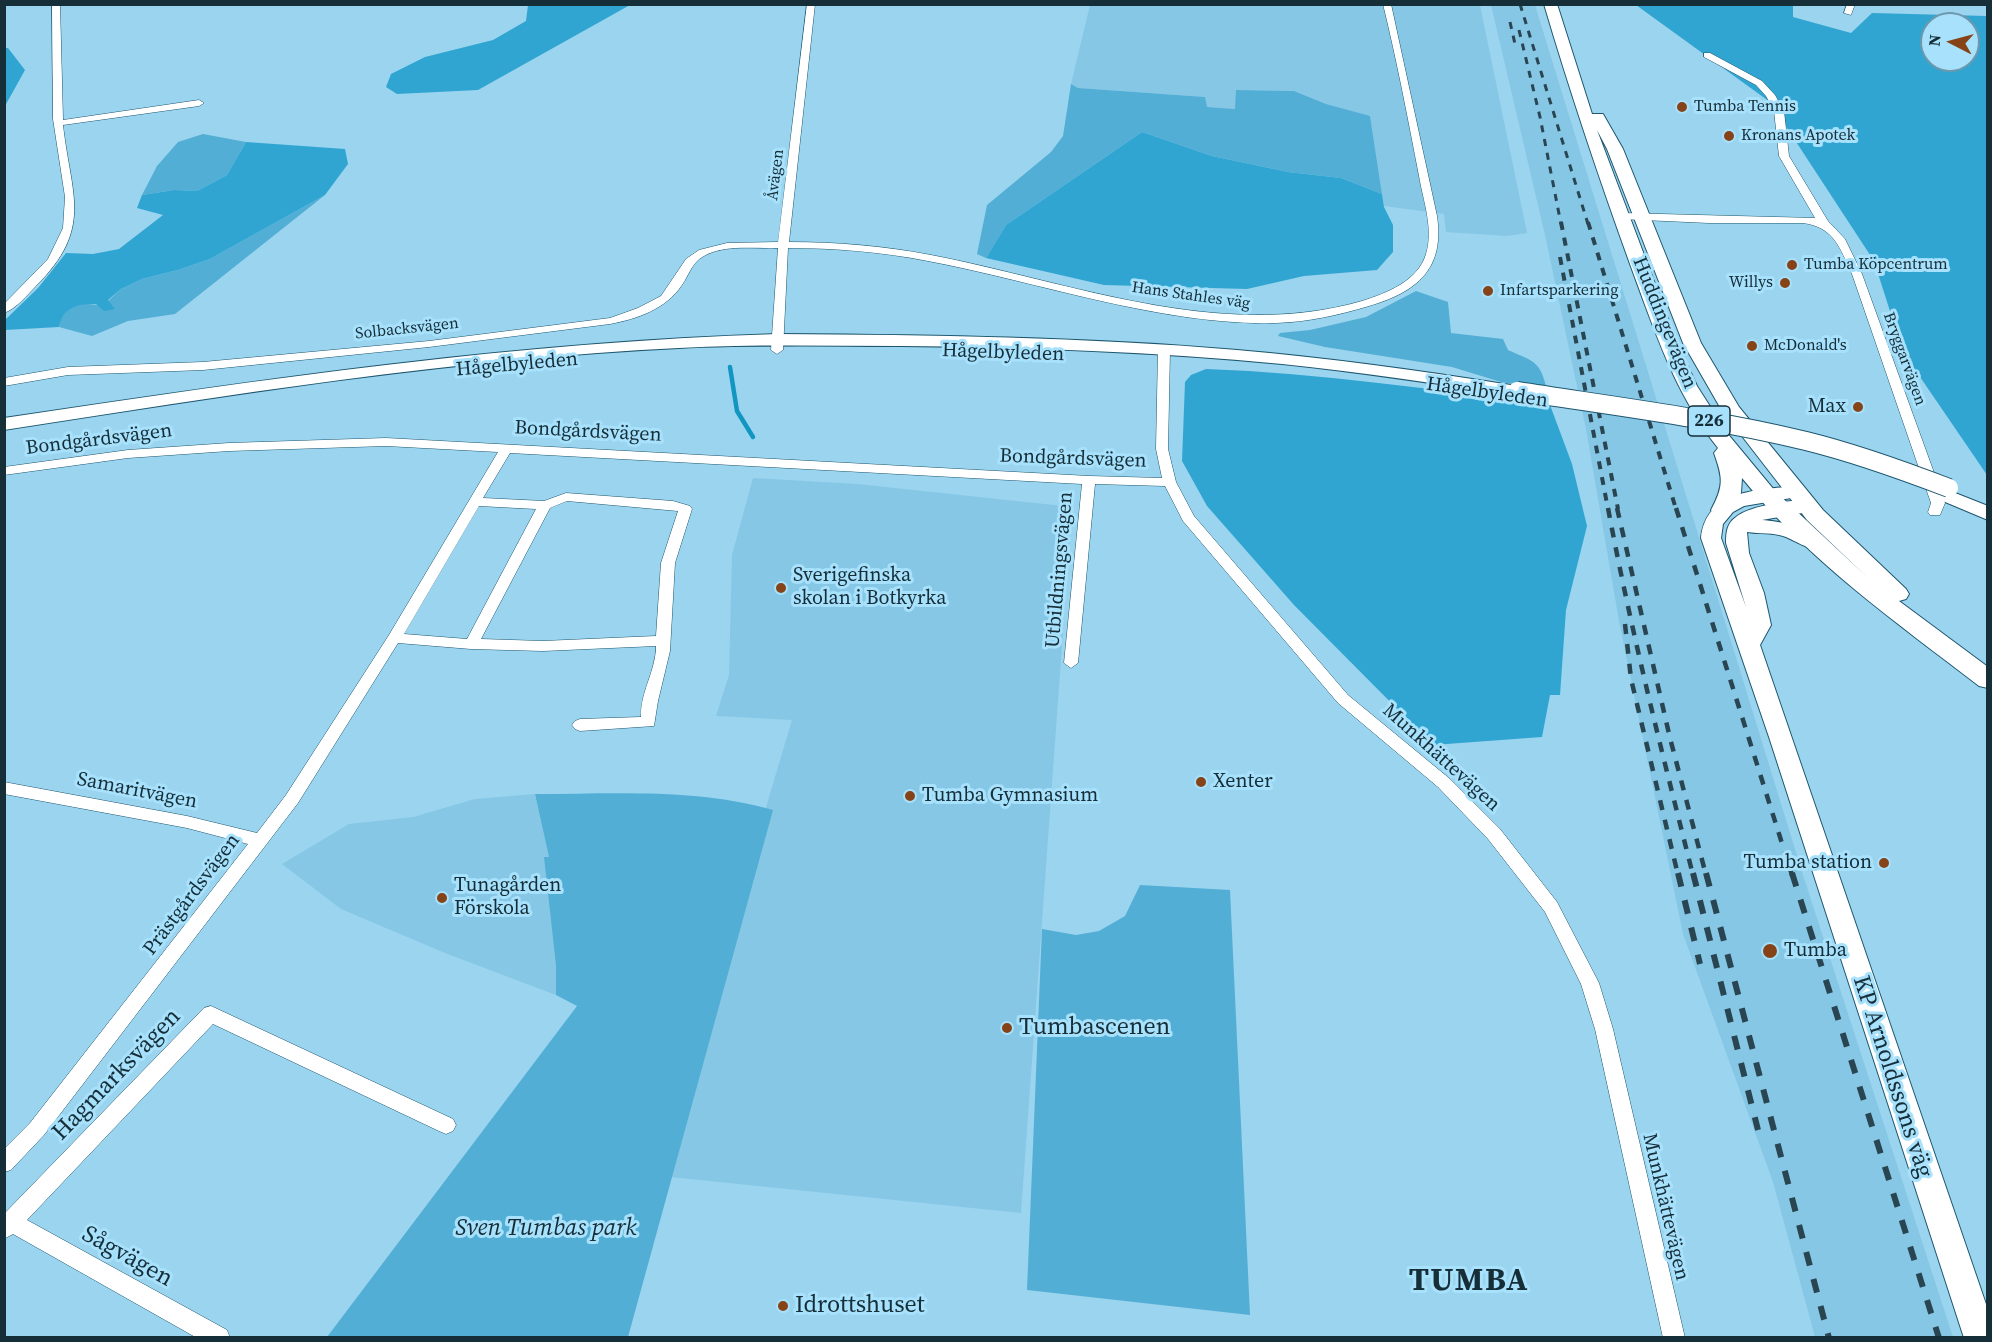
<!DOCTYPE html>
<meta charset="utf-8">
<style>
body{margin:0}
#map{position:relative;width:1992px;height:1342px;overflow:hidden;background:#9bd4ef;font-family:"Source Serif 4",serif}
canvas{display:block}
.frame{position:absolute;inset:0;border:6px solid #162e38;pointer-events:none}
.north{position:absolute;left:1920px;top:12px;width:60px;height:60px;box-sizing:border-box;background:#a7e1fc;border:2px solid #6d99ae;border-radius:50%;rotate:276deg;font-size:16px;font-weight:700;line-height:24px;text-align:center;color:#162e38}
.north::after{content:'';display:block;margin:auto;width:21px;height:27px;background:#874318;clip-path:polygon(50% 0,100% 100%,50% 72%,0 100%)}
</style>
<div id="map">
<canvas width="1992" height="1342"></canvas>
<div class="frame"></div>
<div class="north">N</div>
</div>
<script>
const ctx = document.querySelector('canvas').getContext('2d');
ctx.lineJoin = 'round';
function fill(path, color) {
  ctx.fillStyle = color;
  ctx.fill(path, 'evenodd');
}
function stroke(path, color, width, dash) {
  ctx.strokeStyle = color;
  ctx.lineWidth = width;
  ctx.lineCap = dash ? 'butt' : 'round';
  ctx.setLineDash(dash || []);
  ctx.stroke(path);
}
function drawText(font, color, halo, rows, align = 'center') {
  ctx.font = font + ' "Source Serif 4",serif';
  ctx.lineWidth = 6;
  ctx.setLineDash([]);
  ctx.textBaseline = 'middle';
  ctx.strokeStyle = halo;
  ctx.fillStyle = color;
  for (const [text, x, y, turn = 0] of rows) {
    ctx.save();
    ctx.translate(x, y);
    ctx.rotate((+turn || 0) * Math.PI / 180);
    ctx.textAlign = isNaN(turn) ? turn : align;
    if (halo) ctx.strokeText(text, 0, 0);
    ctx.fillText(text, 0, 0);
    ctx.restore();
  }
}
fill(new Path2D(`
 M 1090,5 L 1480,5 L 1527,233 L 1507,236 L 1446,232 L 1444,214 L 1384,206 L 1370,117 L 1326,104 L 1294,91 L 1236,90 L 1236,109 L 1206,107 L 1205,97 L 1078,88 L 1071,84 Z
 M 1491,5 L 1535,5 L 1803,875 L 1953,1337 L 1815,1337 L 1773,1182 L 1683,934 L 1619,621 L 1586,429 L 1545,235 Z
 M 753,478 L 858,484 L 1072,507 L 1021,1213 L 641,1174 L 746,874 L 792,720 L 716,716 L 729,675 L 732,555 Z
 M 535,794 L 556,888 L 556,995 L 445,953 L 341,909 L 282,864 L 349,824 L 413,817 L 475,799 Z`), '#86c7e5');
fill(new Path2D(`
 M 1071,84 L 1078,88 L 1205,97 L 1207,107 L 1235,109 L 1236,90 L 1294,91 L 1326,104 L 1370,116 L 1382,194 L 1341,178 L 1288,172 L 1212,156 L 1142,132 L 1006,225 L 986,258 L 977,254 L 987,205 L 1051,152 L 1063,136 Z
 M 203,134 L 246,142 L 227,175 L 197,191 L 174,190 L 142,195 L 157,166 L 178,142 Z
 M 325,195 L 175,314 L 128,321 L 92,336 L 59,327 C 65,298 92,302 114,309 L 108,301 L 121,289 L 142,279 L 178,270 L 210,259 Z
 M 1416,291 L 1448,302 L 1451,333 L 1503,339 L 1508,350 C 1534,362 1540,360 1547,390 L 1501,382 L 1452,367 L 1325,347 L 1278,336 L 1280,333 L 1310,330 L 1366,317 Z
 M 535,794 C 613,794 697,788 773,810 L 628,1337 L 327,1337 L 577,1006 L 556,995 L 556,965 L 544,857 L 549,857 Z
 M 1140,885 L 1230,890 L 1250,1315 L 1027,1290 L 1042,929 L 1076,935 L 1099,931 L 1125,916 Z`), '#53aed5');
fill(new Path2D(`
 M 528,5 L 630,5 L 478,90 L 397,94 L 386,87 L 391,74 L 425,57 L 493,40 L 526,21 Z
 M 1636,5 L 1793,5 L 1793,17 L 1851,33 L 1872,13 L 1987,16 L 1987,475 L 1903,352 L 1874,261 L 1770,102 ZM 1932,24 L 1968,24 L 1968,60 L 1932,60 Z
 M 5,48 L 8,48 L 25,70 L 5,106 Z
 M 1142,132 L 1212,156 L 1288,172 L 1341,178 L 1382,194 L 1384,207 L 1393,225 L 1393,252 L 1377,270 L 1304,276 L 1247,289 L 1104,285 L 986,258 L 1006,225 Z
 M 246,142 L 345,149 L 348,164 L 325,195 L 210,259 L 178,270 L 142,279 L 121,289 L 108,300 L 115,309 L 104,311 L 96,304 C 78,304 64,306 59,327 L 5,330 L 5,320 L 38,288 L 66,253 L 93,254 L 119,249 L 163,215 L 137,208 L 142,195 L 174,190 L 197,191 L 227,175 Z
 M 1206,369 C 1321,373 1436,390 1550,405 L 1572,464 L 1587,526 L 1566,610 L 1560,695 L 1550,695 L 1542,737 L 1433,745 L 1294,605 L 1207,506 L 1182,461 L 1185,382 L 1191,375 Z`), '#31a5d1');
stroke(new Path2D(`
 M 730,367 L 737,411 L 753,437`), '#1196c1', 4.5);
const minor = new Path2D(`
 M 52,4 L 60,4 L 63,120 L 199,100 L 204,103 L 199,106 L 63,125 C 71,196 94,228 36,286 C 27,295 16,309 4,313 L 4,304 L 48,259 L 63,228 L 65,197 L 53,119 Z
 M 807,4 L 815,4 L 789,242 C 837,242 884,246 931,255 C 1071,282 1220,342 1362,301 C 1387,293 1418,281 1426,254 C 1434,229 1423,200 1419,176 C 1408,119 1397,61 1383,4 L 1391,4 L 1437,216 C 1445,269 1417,292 1369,306 C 1339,315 1308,322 1276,323 C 1163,326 1039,282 928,261 C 882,252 835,248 788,248 L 783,350 L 777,354 L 771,350 L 778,248 C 755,249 725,244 704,256 C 692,262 689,275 682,285 C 666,309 637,319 610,324 L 429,347 L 203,370 L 68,375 L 4,386 L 4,378 L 68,367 L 203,362 L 429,341 L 610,318 L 638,308 L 661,296 L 686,259 L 699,250 L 727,243 L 778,242 Z
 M 1847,4 L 1855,4 L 1851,15 L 1844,13 Z
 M 1704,53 L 1710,53 L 1762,81 L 1775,95 L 1784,111 L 1789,156 L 1828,221 L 1845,239 L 1862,274 L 1945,503 L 1940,515 L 1930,515 L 1928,512 L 1931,503 L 1852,274 C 1840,248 1834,227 1803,223 L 1709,223 L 1621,219 L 1616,216 L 1621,213 L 1815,218 L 1779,156 L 1774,111 L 1766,96 L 1756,85 L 1704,57 Z
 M 1164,346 L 1170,350 L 1168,449 L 1176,482 L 1194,516 L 1348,695 L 1450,779 L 1500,829 L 1557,902 L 1599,983 L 1613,1029 L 1685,1338 L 1663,1338 L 1595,1029 L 1581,984 L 1545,912 L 1488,839 L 1438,787 L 1338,703 L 1183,521 L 1165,486 L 1095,484 L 1078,663 L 1071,668 L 1064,663 L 1082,484 L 510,453 L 483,498 L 544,501 L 566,493 L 673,501 L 690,506 L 692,509 L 675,563 L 670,651 L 658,701 L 654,726 L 580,731 L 575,729 L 572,725 L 575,721 L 580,719 L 641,717 C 640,692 656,671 656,646 L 543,651 L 471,649 L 398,643 L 298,803 L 44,1135 L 11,1170 L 4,1172 L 4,1149 L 30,1123 L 248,844 L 187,828 L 4,794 L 4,782 L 187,816 L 257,833 L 286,795 L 389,635 L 498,452 L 386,446 L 229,451 L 128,458 L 4,475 L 4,467 L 128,450 L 229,443 L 386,438 L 1089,476 L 1162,478 L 1156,449 L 1158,350 ZM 567,501 L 678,511 L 661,563 L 656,636 L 543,641 L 481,639 L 550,508 ZM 479,506 L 536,509 L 467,639 L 404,634 Z
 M 211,1006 L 453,1119 L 456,1125 L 453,1131 L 446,1134 L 439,1131 L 213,1024 L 27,1220 L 227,1330 L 230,1338 L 197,1338 L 13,1234 L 4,1239 L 4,1214 L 204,1008 Z`);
const secondary = new Path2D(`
 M 778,334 C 931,335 1085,337 1237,350 C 1331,358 1424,371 1517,386 L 1523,387 L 1526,391 L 1523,395 L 1517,396 C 1439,384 1361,372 1282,364 C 1156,352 1028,347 901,346 C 827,346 753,344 679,348 C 453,359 228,395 4,430 L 4,418 C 264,379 516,342 778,334 Z
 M 1796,486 L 1803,488 L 1806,492 L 1803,496 L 1744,506 L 1733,512 L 1723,524 L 1721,538 L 1746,607 L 1726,543 C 1726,532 1727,523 1736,517 C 1749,506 1799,497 1815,502 L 1818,506 L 1815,510 L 1808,512 L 1762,520 C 1779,521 1816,528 1825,543 L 1822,548 C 1809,551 1798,542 1786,537 C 1773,532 1760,534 1747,532 L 1749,553 L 1764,593 L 1771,625 L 1760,645 L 1988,1310 L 1988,1338 L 1964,1338 L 1769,737 L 1701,538 C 1706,490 1757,490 1796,486 Z
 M 1945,489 L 1988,506 L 1988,520 L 1938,499 L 1935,495 L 1938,491 Z`);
const primary = new Path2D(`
 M 1544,4 L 1557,4 L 1592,114 L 1603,114 L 1623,149 L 1701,343 L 1739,407 L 1823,510 L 1906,589 L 1909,594 L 1906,599 L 1899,601 L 1988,667 L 1988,688 L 1979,686 C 1896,622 1809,561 1742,478 L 1741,493 L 1730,515 L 1722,517 L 1714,515 L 1711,510 C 1724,486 1723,478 1714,453 L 1718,448 C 1675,394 1654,329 1630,264 C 1599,178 1570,92 1544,4 ZM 1597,130 L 1607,149 L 1683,343 L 1721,409 L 1807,520 L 1868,578 L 1775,491 L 1727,433 L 1697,386 L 1678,345 Z`);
stroke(minor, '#1d566e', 1);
stroke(secondary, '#1d566e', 2);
stroke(primary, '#1d566e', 2);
fill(minor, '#fff');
fill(secondary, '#fff');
fill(primary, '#fff');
stroke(new Path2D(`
 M 1520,4 L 1588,224
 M 1510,22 L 1515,44
 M 1519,30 L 1540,117 L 1561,224`), '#294552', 3, [7, 7]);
stroke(new Path2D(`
 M 1561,222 L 1618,509
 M 1588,222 L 1676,509
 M 1560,257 L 1608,509`), '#294552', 4, [8, 8]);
stroke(new Path2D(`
 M 1608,508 C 1631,631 1662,753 1693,875
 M 1617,508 L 1670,738 L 1706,875
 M 1676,508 L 1792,875
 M 1625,624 L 1631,679 L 1678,875`), '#294552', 4.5, [10, 10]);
stroke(new Path2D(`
 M 1678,873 L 1700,964
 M 1693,873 L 1758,1130
 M 1706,873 L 1829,1338
 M 1792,873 L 1939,1338`), '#294552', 6, [14, 14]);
const secondaryBridge = new Path2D(`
 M 1517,391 C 1613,406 1711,418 1806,441 C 1855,453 1902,470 1949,488`);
stroke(secondaryBridge, '#1d566e', 20, []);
stroke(secondaryBridge, '#fff', 18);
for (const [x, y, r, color] of [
 [1682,107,6,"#874318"],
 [1729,136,6,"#874318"],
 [1792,265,6,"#874318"],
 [1785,283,6,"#874318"],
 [1488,291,6,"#874318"],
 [1752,346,6,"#874318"],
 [1858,407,6,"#874318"],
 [781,588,6,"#874318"],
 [1201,782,6,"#874318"],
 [910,796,6,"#874318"],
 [1884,863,6,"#874318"],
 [442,898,6,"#874318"],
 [1770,951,8,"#874318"],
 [1007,1028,6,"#874318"],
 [783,1306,6,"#874318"]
]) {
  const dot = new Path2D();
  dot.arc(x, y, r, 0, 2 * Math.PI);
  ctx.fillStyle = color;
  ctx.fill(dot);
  stroke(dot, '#a7e1fc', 2);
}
drawText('16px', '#162e38', '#a7e1fc', [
 ["Tumba Tennis",1694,107],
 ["Kronans Apotek",1741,136],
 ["Tumba Köpcentrum",1804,265],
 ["Willys",1773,283,"right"],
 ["Infartsparkering",1500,291],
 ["McDonald's",1764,346]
], 'left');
drawText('16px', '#162e38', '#a7e1fc', [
 ["Åvägen",776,175,-83],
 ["Hans Stahles väg",1191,296,8],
 ["Solbacksvägen",407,329,-6],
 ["Bryggarvägen",1904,359,70]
]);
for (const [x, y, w] of [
 [1709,421,42]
]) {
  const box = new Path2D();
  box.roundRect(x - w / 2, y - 15, w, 30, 4.5);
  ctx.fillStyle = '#a7e1fc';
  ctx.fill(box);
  stroke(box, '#162e38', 1.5);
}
drawText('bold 18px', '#162e38', null, [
 ["226",1709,421]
]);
drawText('20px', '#162e38', '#a7e1fc', [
 ["Huddingevägen",1664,323,68],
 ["Hågelbyleden",1003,353,2],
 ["Hågelbyleden",517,365,-5],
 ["Hågelbyleden",1487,393,8],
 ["Bondgårdsvägen",588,432,3],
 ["Bondgårdsvägen",99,440,-7],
 ["Bondgårdsvägen",1073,459,2],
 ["Utbildningsvägen",1060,570,-85],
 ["Munkhättevägen",1441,758,42],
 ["Samaritvägen",137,791,11],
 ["Prästgårdsvägen",192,895,-53],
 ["Munkhättevägen",1665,1207,77]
]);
drawText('20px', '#162e38', '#a7e1fc', [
 ["Max",1846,407,"right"],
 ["Sverigefinska",793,576],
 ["skolan i Botkyrka",793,599],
 ["Xenter",1213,782],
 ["Tumba Gymnasium",922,796],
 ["Tumba station",1872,863,"right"],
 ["Tunagården",454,886],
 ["Förskola",454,909],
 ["Tumba",1784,951]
], 'left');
drawText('24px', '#162e38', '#a7e1fc', [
 ["Tumbascenen",1019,1028],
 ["Idrottshuset",795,1306]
], 'left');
drawText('24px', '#162e38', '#a7e1fc', [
 ["Hagmarksvägen",117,1075,-46],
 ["KP Arnoldssons väg",1892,1077,72],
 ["Sågvägen",127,1257,29]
]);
drawText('italic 24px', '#152d37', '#a7e1fc', [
 ["Sven Tumbas park",546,1229]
]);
ctx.letterSpacing = '1.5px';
drawText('bold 32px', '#162e38', '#a7e1fc', [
 ["TUMBA",1469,1282]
]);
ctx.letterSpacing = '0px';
</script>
